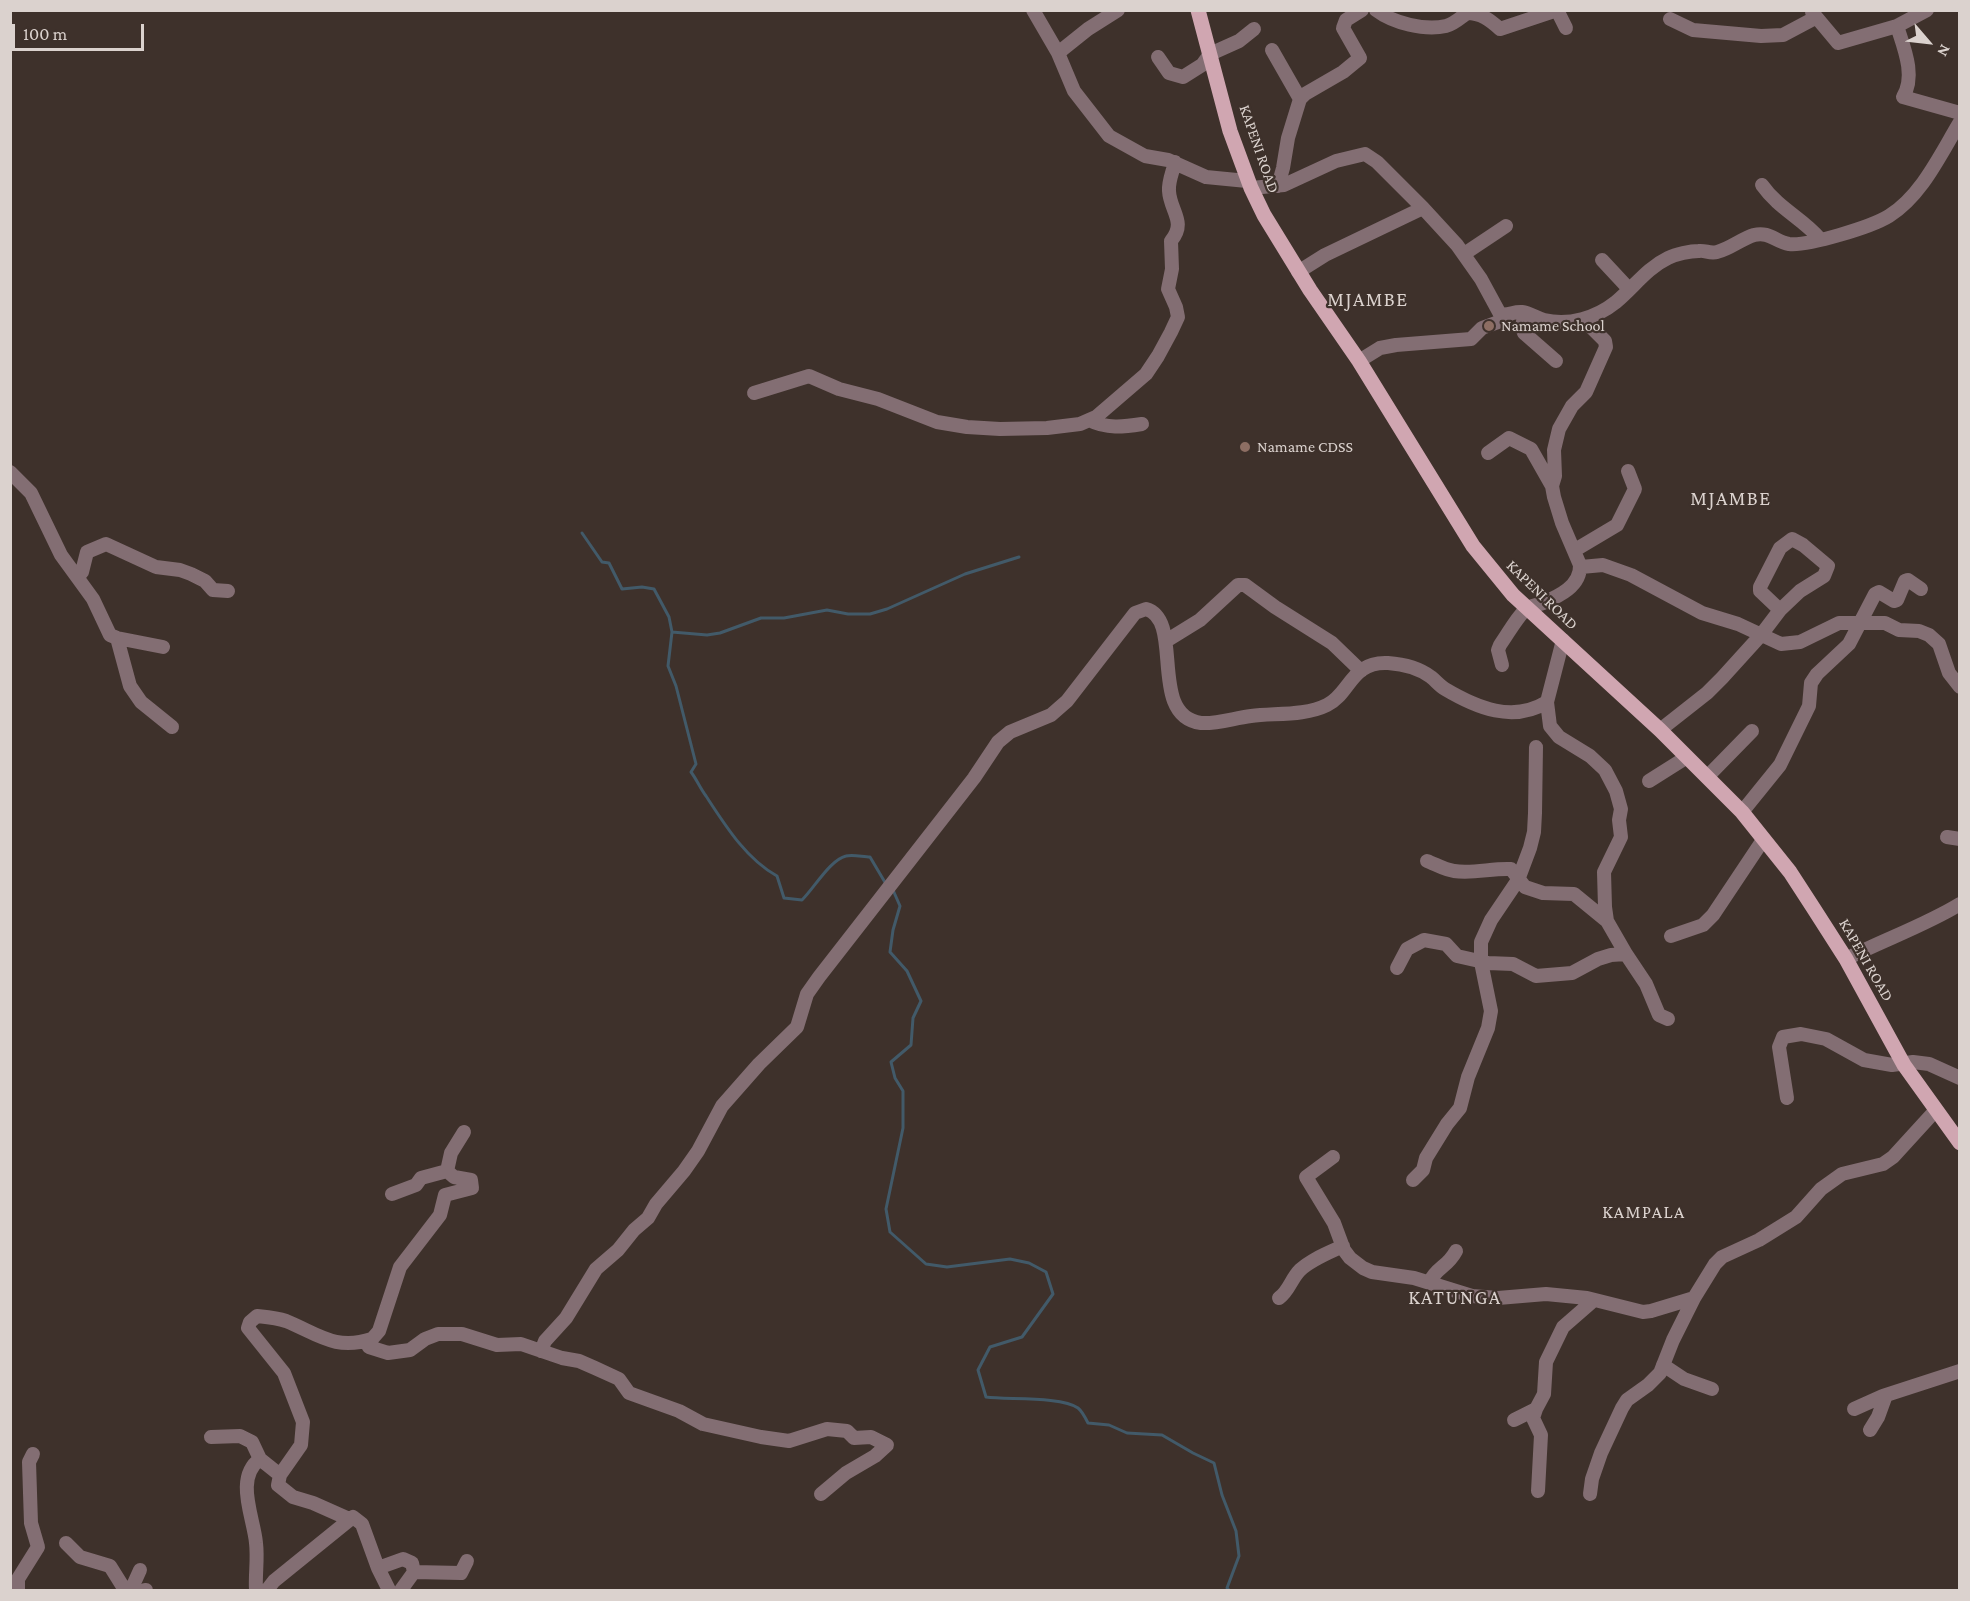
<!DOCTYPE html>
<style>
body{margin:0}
#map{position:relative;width:1970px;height:1601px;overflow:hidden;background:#3e312b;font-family:"Crimson Pro",serif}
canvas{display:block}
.frame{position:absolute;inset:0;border:12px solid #dbd2ce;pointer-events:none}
.north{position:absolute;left:1898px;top:12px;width:60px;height:60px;-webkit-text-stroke:4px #3e312b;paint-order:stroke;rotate:118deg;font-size:16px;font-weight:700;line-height:24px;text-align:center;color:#dbd2ce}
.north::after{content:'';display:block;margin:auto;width:21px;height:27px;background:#dbd2ce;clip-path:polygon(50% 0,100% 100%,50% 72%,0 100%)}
.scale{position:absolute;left:12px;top:24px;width:132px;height:27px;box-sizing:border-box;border:3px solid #dbd2ce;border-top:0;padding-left:8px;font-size:18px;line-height:21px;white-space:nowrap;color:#dbd2ce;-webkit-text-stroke:4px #3e312b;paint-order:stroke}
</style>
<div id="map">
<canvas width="1970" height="1601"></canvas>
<div class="frame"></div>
<div class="north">N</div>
<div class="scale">100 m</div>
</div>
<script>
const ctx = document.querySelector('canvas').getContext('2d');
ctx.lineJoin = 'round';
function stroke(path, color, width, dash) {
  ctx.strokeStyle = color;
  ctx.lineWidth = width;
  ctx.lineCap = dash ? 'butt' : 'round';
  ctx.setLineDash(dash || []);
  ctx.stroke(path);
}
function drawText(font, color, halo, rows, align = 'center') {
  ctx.font = font + ' "Crimson Pro",serif';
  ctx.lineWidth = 4.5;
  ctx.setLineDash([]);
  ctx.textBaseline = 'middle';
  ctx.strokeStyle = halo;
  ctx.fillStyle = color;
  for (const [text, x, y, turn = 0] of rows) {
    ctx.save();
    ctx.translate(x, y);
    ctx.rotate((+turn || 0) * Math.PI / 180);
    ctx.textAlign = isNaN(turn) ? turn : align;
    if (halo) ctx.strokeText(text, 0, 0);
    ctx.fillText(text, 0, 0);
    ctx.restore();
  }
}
stroke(new Path2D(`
 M 582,533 L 602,562 L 609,563 L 622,589 L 642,587 L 654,589 L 669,617 L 672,632 L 707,635 L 720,633 L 761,618 L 784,618 L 827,610 L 848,614 L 870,614 L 887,609 L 965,574 L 1019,557
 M 672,632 L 668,666 L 676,686 L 696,764 L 691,772 C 697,780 700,788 706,796 C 725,825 746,859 777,876 L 784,898 L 802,900 C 815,887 830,860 846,856 C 853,854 863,857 870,857 L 886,884
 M 893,890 L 900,906 L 893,930 L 890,952 L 907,971 L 921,1001 L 913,1018 L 911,1045 L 891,1062 L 895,1078 L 903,1091 L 903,1128 L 886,1209 L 890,1232 L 926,1264 L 947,1267 L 1010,1259 L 1029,1263 L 1046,1272 L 1053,1294 L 1022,1337 L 990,1347 L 978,1370 L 986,1397 C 1006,1400 1062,1396 1078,1408 C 1082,1411 1086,1419 1088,1423 L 1109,1425 L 1127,1433 L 1162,1435 L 1193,1453 L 1214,1463 L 1222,1495 L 1236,1531 L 1239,1556 L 1227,1588 L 1229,1590`), '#425a69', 3);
stroke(new Path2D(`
 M 1033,10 L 1058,53 L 1074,91 L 1109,136 L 1145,156 L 1168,160 L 1206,177 L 1247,181
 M 1376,10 C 1393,23 1425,31 1446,26 C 1454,24 1460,18 1467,13
 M 1463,10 L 1467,13 C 1481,13 1490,20 1500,29 L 1557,10
 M 1557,10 L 1566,28
 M 1812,12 L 1838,43 L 1897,26 L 1927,10
 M 1670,19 L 1693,30 L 1761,36 L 1783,35 L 1815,18
 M 1897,26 C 1904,48 1916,76 1903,97 L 1960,113
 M 1272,50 L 1300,99
 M 1058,53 L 1088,29 L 1118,10
 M 1158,57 L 1169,73 L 1183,77 L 1202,65 L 1210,54 L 1239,41 L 1254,29
 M 1762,185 C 1779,209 1802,218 1820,239
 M 1278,186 L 1283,168 L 1288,138 L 1300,99 L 1305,94 L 1343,72 L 1360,58 L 1343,28 L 1346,20 L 1362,10
 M 1251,188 L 1284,185 L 1336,161 L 1365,154 L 1377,162 L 1423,208 L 1457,245 L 1481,279 L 1500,314 C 1508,316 1514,311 1522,312 C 1530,313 1536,318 1544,320 C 1569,326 1596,318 1616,302 C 1634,287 1647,268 1668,258 C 1676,254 1690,251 1699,251 C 1705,250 1710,254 1717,252 C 1730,249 1741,239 1754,235 C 1769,231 1776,242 1789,244 C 1809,246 1871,227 1889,216 C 1922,195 1940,155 1960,122
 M 1464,254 L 1506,226
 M 1602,260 L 1629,289
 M 1298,272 L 1325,255 L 1423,208
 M 1525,313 L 1522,326 L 1524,333 L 1556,361
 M 1359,361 L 1380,348 L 1396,345 L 1471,339 L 1482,328 L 1501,321 L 1510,314
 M 754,393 L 809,376 L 839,389 L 878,399 L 937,422 L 967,427 L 1000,429 L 1047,428 L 1080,424 L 1096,417 L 1146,374 L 1158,356 L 1171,332 L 1178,317 L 1176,307 L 1168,289 L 1172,269 L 1171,241 C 1187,222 1170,211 1169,191 C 1168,182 1173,171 1175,162
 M 1089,420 C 1107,429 1123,427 1142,424
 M 1488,453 L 1509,438 L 1531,449 L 1552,486
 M 10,472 L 31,493 L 61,555 L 93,599 L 110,635 L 117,638 L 163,647
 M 1575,550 L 1617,525 L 1635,489 L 1628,471
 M 1581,567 L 1603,565 L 1631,575 L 1702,613 L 1738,624 L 1781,644 L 1800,642 L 1839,623 L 1885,623 L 1899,630 L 1919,631 L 1929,635 L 1939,644 L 1949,673 L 1960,687
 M 78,577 L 82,572 L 87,552 L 106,544 L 156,567 L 180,570 L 191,574 L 205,581 L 213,590 L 228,591
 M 117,638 L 130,686 L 141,702 L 172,727
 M 1166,641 L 1200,620 L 1238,585 L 1245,585 L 1275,607 L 1332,643 L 1361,671
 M 1502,665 L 1498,650 L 1500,645 C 1508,634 1515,620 1525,610 C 1529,606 1537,605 1543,603 C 1559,596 1581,586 1580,565 L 1562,523 L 1554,497 L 1552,486 L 1555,476 L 1554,450 L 1559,429 L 1572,406 L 1586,392 L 1606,347 L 1605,341 L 1583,319
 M 1547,702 L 1550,726 L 1559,737 L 1590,756 L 1605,770 L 1616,791 L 1621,809 L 1619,820 L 1621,837 L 1604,872 L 1605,907 L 1607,921
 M 1660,730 L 1707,693 L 1722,678 L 1761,635 L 1780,610 L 1800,591 L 1824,576 L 1828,566 L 1803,545 L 1792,539 L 1780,548 L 1760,587 L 1760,591 L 1780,610
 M 1707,777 L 1752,731
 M 1649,781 L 1687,757
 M 1742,812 L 1780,765 L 1809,706 L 1811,683 L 1817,674 L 1849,644 L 1875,594 L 1879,592 L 1894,601 L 1897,600 L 1905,581 L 1908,580 L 1921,589
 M 1947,837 L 1960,839
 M 1427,861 C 1435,864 1445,870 1454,871 C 1473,874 1492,868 1511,869 L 1525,887 L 1543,893 L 1574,894 L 1607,921 L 1626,954 L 1646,984 L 1659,1015 L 1668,1019
 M 1671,936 L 1703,925 L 1713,915 L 1763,840
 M 1846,959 C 1883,940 1926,925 1960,904
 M 1397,968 L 1407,949 L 1424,940 L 1446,944 L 1457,956 L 1488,963 L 1513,964 L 1536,976 L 1572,973 L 1598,959 L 1611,955 L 1626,954
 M 1787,1098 L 1779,1047 L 1783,1037 L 1801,1034 L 1826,1039 L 1864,1060 L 1892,1065 L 1913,1062 L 1929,1064 L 1960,1078
 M 1333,1157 L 1306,1177 L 1334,1223 L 1344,1250 L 1350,1258 L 1363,1268 L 1372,1272 L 1414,1278 L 1472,1296 L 1498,1298 L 1546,1294 L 1587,1298 L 1643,1312 L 1651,1311 L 1694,1298
 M 1413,1180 L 1423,1170 L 1426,1158 L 1447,1124 L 1460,1108 L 1468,1077 L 1488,1028 L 1491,1011 L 1481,962 L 1481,942 L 1491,920 L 1518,880 L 1530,848 L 1534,832 L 1535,813 L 1536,747
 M 392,1194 L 416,1185 L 421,1178 L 447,1171 L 451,1153 L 464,1132
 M 1429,1283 C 1437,1266 1447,1268 1456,1251
 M 1279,1298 C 1289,1291 1291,1279 1300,1270 C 1312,1259 1328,1253 1343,1246
 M 366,1341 L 369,1347 L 388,1353 L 410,1350 L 425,1339 L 438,1334 L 462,1334 L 497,1345 L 521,1344 L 562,1358 L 579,1361 L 595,1368 L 619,1379 L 629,1393 L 679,1411 L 703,1424 L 761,1437 L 789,1441 L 827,1429 L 847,1431 L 854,1438 L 871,1437 L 887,1445 L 875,1456 L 846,1473 L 821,1494
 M 541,1351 L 545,1341 L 566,1318 L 596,1269 L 618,1250 L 634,1230 L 648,1218 L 656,1204 L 684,1171 L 698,1151 L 722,1106 L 759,1064 L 797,1027 L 807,994 L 819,977 L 974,778 L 998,742 L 1010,732 L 1051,715 L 1067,701 L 1135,613 L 1146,609 C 1185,620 1147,716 1201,723 C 1218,724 1234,718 1251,716 C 1275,713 1305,716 1327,705 C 1350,694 1351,661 1388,663 C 1403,664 1419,668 1431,677 C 1436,681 1440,686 1445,689 C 1477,708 1513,723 1547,702 L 1563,640
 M 1663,1365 L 1684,1379 L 1712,1389
 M 1536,1409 L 1533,1418 L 1541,1435 L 1538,1491
 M 1854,1409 L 1883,1396 L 1960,1371
 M 1514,1420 L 1536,1409 L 1544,1394 L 1546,1362 L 1563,1327 L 1594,1300
 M 1870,1430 L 1878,1417 L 1886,1395
 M 211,1437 L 240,1436 L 252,1442 L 260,1459 L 280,1475 L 301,1445 L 303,1422 L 284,1373 L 248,1328 L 250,1322 L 257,1316 C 266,1317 277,1318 286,1321 C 318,1334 335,1351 372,1339 L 379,1331 L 400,1267 L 440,1215 L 445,1195 L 472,1188 L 471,1180 L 454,1177 L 447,1171
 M 280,1475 L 278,1485 L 293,1497 L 313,1503 L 349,1519
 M 1590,1494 L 1592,1479 L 1601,1453 L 1622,1408 L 1627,1400 L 1648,1385 L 1660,1373 L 1673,1340 L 1694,1298 L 1715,1264 L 1722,1257 L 1759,1240 L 1796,1217 L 1821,1189 L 1842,1174 L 1883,1164 L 1893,1157 L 1935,1111
 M 66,1543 L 80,1557 L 110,1566 L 125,1590
 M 378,1568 L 403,1559 L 412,1563 L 414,1572
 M 18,1590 L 18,1579 L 38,1547 L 31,1523 L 29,1462 L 33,1454
 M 131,1590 L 140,1570
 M 145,1590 L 146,1590
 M 256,1590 C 255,1575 258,1559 256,1543 C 254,1518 234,1478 260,1459
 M 267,1590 L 274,1581 L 353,1517 L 362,1524 L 378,1568 L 389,1590
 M 401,1590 L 414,1572 L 461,1573 L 467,1561`), '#836e73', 14);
stroke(new Path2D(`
 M 1198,10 L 1230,131 L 1251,188 L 1264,215 L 1310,290 L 1359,361 L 1473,546 L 1513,595 L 1660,730 L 1742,812 L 1790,872 L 1814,909 L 1846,959 L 1904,1065 L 1960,1143`), '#d0a6b1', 15);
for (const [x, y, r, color] of [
 [1489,326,6,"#8d6e63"],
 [1245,447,6,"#8d6e63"]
]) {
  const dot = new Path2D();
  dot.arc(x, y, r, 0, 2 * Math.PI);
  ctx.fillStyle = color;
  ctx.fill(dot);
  stroke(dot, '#3e312b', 2);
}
drawText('16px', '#dbd2ce', '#3e312b', [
 ["KAPENI ROAD",1259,149,71],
 ["KAPENI ROAD",1542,595,44],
 ["KAPENI ROAD",1866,960,60]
]);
drawText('16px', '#dbd2ce', '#3e312b', [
 ["Namame School",1501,326],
 ["Namame CDSS",1257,447]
], 'left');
ctx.letterSpacing = '1.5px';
drawText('18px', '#dbd2ce', '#3e312b', [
 ["KAMPALA",1644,1212]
]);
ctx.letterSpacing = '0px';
ctx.letterSpacing = '1.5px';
drawText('20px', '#dbd2ce', '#3e312b', [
 ["MJAMBE",1368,300],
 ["MJAMBE",1731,499],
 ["KATUNGA",1455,1298]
]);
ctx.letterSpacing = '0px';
</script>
